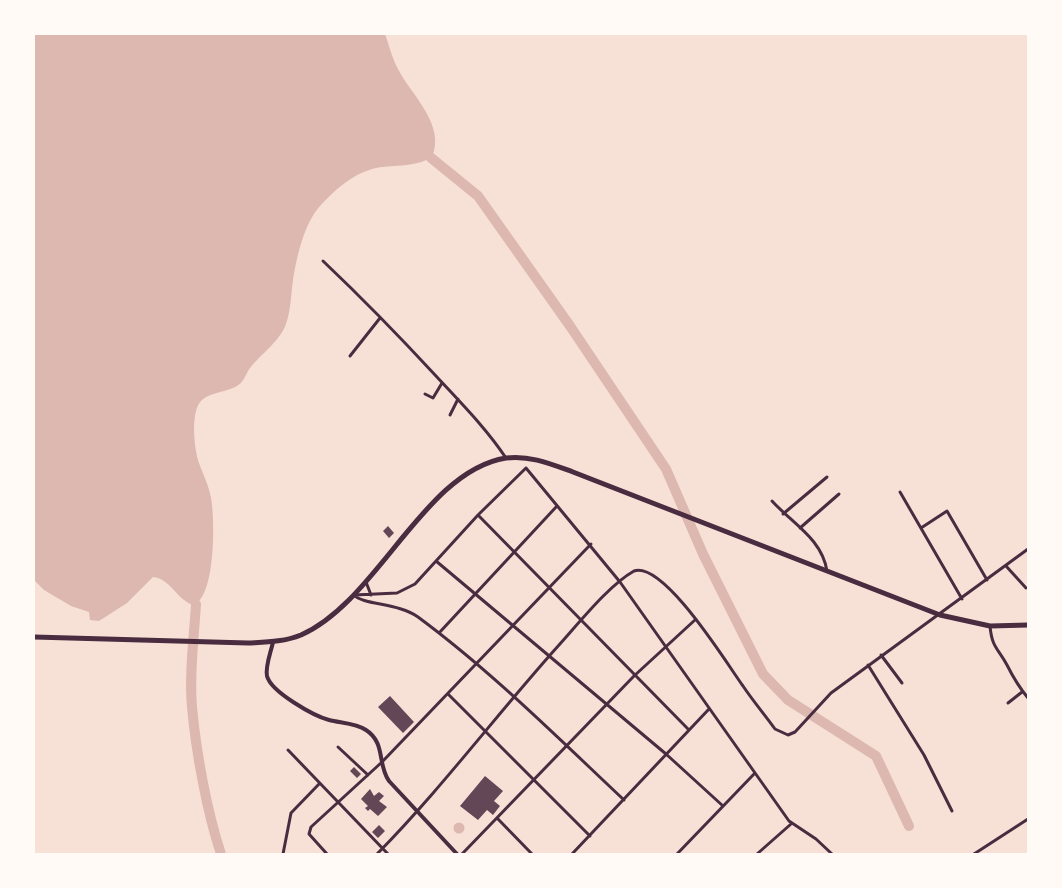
<!DOCTYPE html>
<style>
body{margin:0}
#map{position:relative;width:1062px;height:888px;overflow:hidden;background:#f7e1d7;font-family:"Open Sans",sans-serif}
canvas{display:block}
.frame{position:absolute;inset:0;border:35px solid #fffaf5;pointer-events:none}
</style>
<div id="map">
<canvas width="1062" height="888"></canvas>
<div class="frame"></div>
</div>
<script>
const ctx = document.querySelector('canvas').getContext('2d');
ctx.lineJoin = 'round';
function fill(path, color) {
  ctx.fillStyle = color;
  ctx.fill(path, 'evenodd');
}
function stroke(path, color, width, dash) {
  ctx.strokeStyle = color;
  ctx.lineWidth = width;
  ctx.lineCap = dash ? 'butt' : 'round';
  ctx.setLineDash(dash || []);
  ctx.stroke(path);
}
fill(new Path2D(`
 M 34,34 L 385,34 C 389,45 392,58 398,69 C 410,93 442,121 434,151 C 430,169 386,164 372,169 C 351,175 335,190 320,206 C 304,224 297,256 293,280 C 291,294 291,310 286,324 C 280,341 261,354 250,368 C 245,375 244,382 237,386 C 227,392 211,392 202,400 C 190,410 194,449 199,463 C 203,474 209,486 211,498 C 215,518 216,598 193,605 C 176,599 171,579 153,577 L 127,603 L 99,621 L 90,620 L 89,612 L 71,606 L 44,590 L 34,580 Z
 M453.5 828a5.5 5.5 0 1 1 11 0a5.5 5.5 0 1 1-11 0Z`), '#dcb8b0');
stroke(new Path2D(`
 M 430,157 L 478,196 L 570,326 L 666,469 L 703,554 L 763,674 L 788,700 L 876,756 L 909,826
 M 196,604 C 194,638 189,673 192,707 C 196,752 207,812 221,854`), '#dcb8b0', 10);
fill(new Path2D(`
 M 388,526 L 394,533 L 389,538 L 383,531 Z
 M 390,696 L 414,722 L 403,733 L 378,707 Z
 M 354,767 L 361,774 L 357,778 L 350,771 Z
 M 485,776 L 503,791 L 494,801 L 500,806 L 493,815 L 487,810 L 478,820 L 460,806 Z
 M 370,789 L 374,796 L 379,792 L 384,796 L 379,801 L 387,807 L 378,816 L 370,809 L 368,811 L 365,808 L 368,806 L 361,799 Z
 M 379,825 L 385,831 L 378,838 L 372,832 Z`), '#644757');
stroke(new Path2D(`
 M 323,261 C 362,298 400,337 436,376 C 461,403 486,428 506,458
 M 350,356 L 380,318
 M 425,394 L 433,398 L 442,383
 M 450,415 L 458,399
 M 526,468 L 620,582 L 789,821 L 816,839 L 832,854
 M 900,492 L 962,599
 M 772,501 C 793,524 822,539 827,571
 M 783,514 L 827,477
 M 478,515 L 689,730
 M 800,528 L 839,494
 M 921,528 L 947,511 L 987,580
 M 436,561 L 666,754 L 723,806
 M 1006,566 L 1026,588
 M 366,582 L 371,595
 M 354,595 C 363,605 399,603 418,617 C 491,671 557,737 624,800
 M 354,595 L 397,593 L 415,584 L 478,515 L 526,468
 M 990,626 C 992,648 998,648 1007,665 C 1014,679 1018,686 1028,698
 M 439,633 L 557,506
 M 881,655 L 902,683
 M 868,665 L 924,755 L 952,811
 M 448,694 L 590,836
 M 1008,703 L 1022,692
 M 338,747 L 368,775
 M 288,750 L 388,854
 M 497,818 L 532,854
 M 283,854 L 291,813 L 320,783
 M 327,854 L 309,834 L 311,827 L 382,762 L 591,544
 M 377,854 C 442,788 497,714 559,645 C 579,623 609,585 634,571 C 664,561 727,664 743,686 C 753,701 765,715 775,729 L 788,735 L 795,732 L 831,693 L 1028,549
 M 462,854 L 634,676 L 696,619
 M 572,854 L 709,709
 M 677,854 L 755,773
 M 757,854 L 791,824
 M 974,854 L 1028,819`), '#4a2c40', 3);
stroke(new Path2D(`
 M 273,642 C 271,652 265,666 267,676 C 271,692 314,716 329,720 C 341,723 356,723 366,730 C 386,743 377,764 389,781 L 457,854`), '#4a2c40', 4);
stroke(new Path2D(`
 M 34,637 L 248,643 C 266,642 284,642 301,635 C 378,601 424,471 506,458 C 530,455 551,464 573,472 L 940,615 L 990,626 L 1028,625`), '#4a2c40', 5);
</script>
